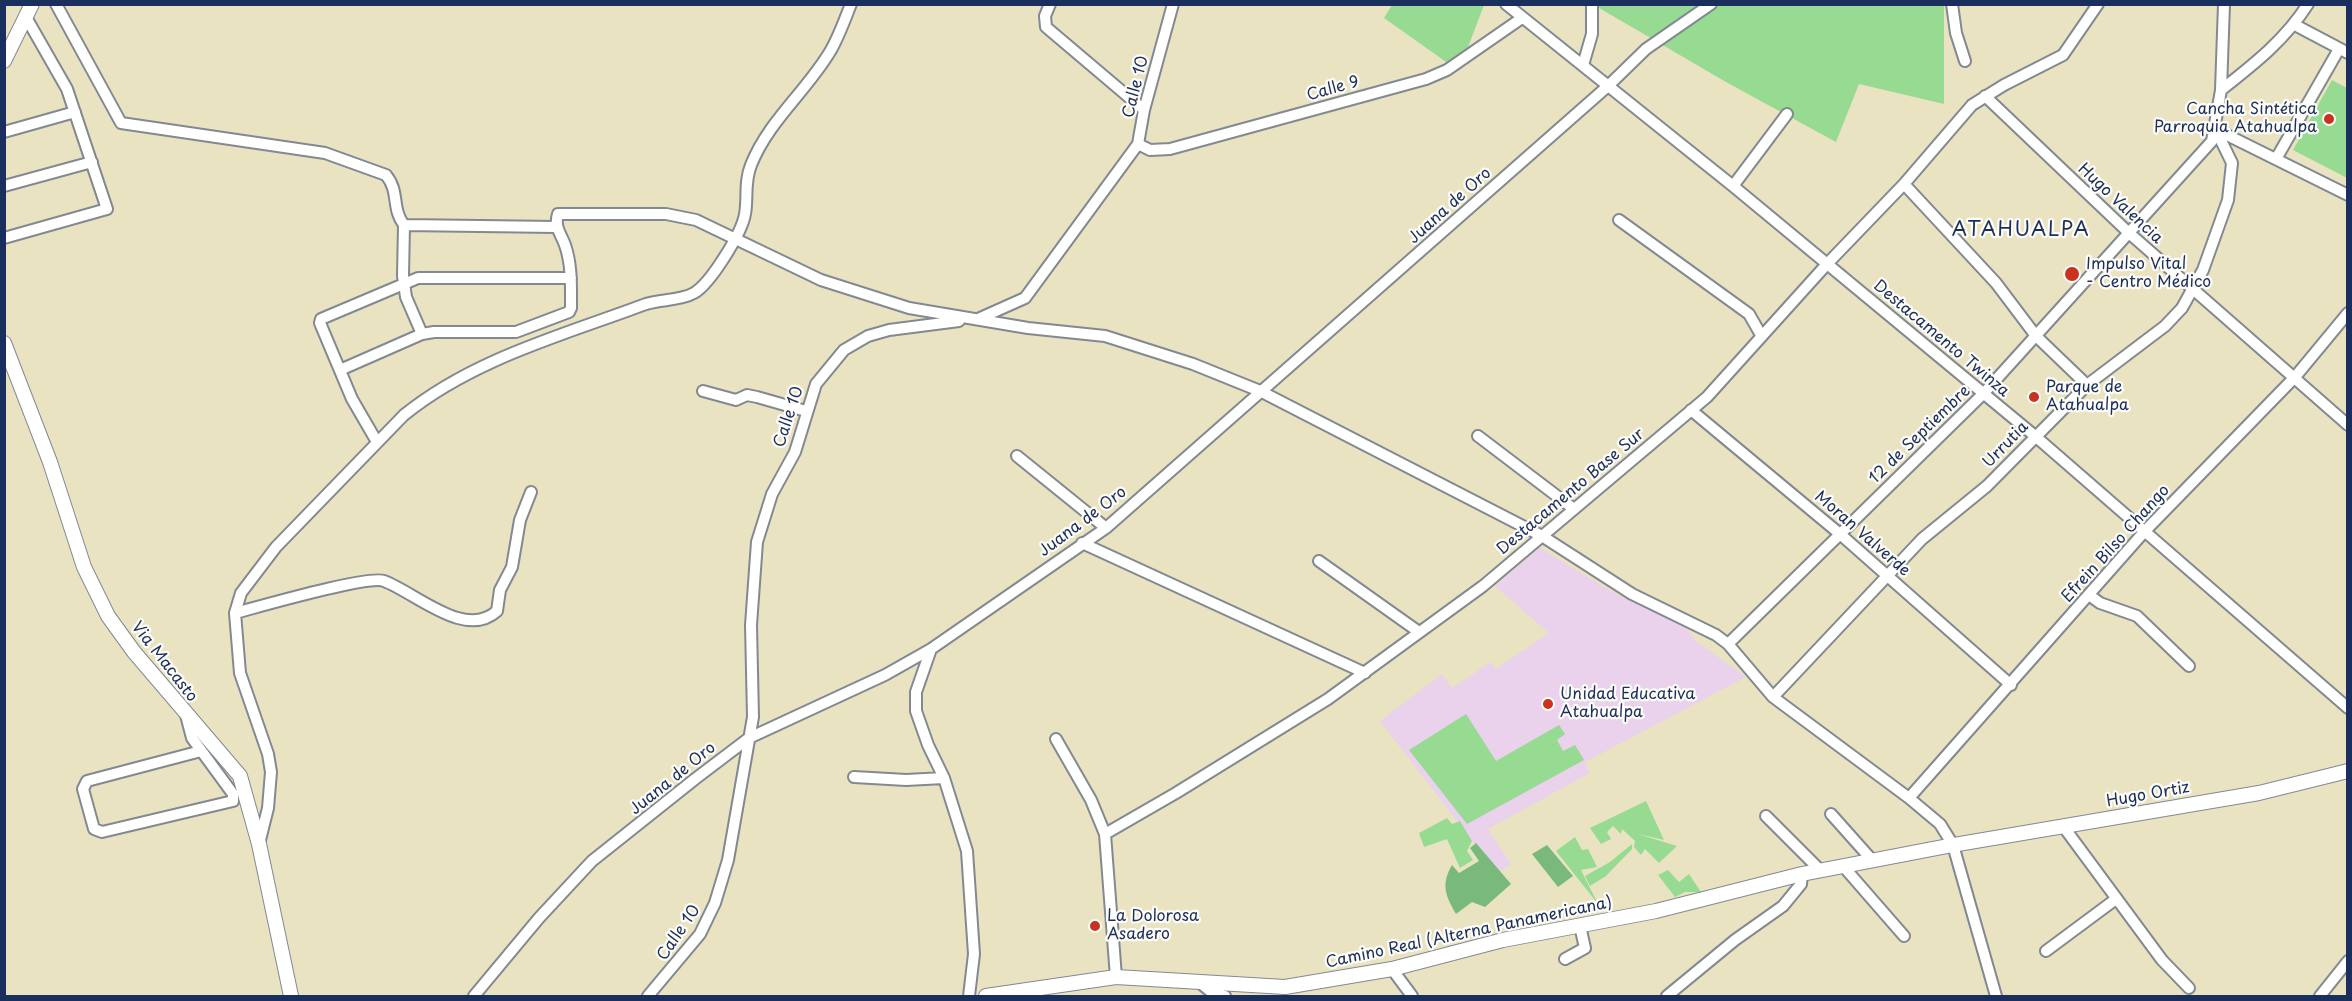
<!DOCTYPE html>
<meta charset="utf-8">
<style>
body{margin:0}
#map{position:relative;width:2352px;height:1001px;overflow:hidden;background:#eae3c2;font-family:"Playpen Sans",sans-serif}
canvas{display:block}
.frame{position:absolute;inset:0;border:6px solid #1b2f5e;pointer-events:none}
</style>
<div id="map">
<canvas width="2352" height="1001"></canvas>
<div class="frame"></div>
</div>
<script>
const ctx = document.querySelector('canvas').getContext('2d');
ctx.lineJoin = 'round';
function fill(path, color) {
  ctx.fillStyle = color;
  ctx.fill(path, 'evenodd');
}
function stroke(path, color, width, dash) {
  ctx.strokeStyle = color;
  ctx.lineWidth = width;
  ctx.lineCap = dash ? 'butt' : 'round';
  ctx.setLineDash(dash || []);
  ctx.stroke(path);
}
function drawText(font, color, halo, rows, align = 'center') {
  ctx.font = font + ' "Playpen Sans",sans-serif';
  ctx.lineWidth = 4.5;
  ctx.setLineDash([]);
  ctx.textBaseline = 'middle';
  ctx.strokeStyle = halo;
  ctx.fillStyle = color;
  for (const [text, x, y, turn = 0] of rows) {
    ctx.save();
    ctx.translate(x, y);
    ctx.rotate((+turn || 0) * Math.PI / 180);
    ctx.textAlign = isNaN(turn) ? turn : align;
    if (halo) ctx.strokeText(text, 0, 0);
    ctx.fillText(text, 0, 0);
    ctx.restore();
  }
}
fill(new Path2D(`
 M 1540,548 L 1616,594 L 1686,628 L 1696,641 L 1746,677 L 1585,762 L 1590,773 L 1488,829 L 1511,864 L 1497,873 L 1380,721 L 1442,674 L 1452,688 L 1491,662 L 1496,669 L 1549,633 L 1495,586 Z`), '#ead1ec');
fill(new Path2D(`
 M 1392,5 L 1484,5 L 1465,55 L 1449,64 L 1384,18 Z
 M 1594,5 L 1944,5 L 1944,104 L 1859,84 L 1836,142 L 1726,82 Z
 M 2332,80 L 2347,88 L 2347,178 L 2293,150 Z
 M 1466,714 L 1496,761 L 1559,725 L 1565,734 L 1557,740 L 1563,751 L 1575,745 L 1584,760 L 1467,824 L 1409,750 Z
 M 1646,801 L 1664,840 L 1638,834 L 1677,846 L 1659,863 L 1645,849 L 1641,855 L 1634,847 L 1635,841 L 1622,829 L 1621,834 L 1613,826 L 1607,832 L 1611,839 L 1601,844 L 1590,828 Z
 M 1447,818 L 1452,824 L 1460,821 L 1472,841 L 1467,851 L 1473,860 L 1460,868 L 1447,839 L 1424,847 L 1419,833 Z
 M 1575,837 L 1582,850 L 1588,849 L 1597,867 L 1581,870 L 1598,904 L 1556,851 Z
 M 1632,844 L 1632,849 L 1606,876 L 1590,886 L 1585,876 L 1610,862 Z
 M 1668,870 L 1679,882 L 1689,874 L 1701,892 L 1685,892 L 1675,897 L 1658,875 Z`), '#97da92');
fill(new Path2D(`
 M 1476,843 L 1511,884 L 1485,907 L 1472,902 L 1456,914 C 1445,895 1441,884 1452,865 L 1459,873 L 1479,861 L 1470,848 Z
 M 1547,845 L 1573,876 L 1558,887 L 1532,854 Z`), '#79ba7c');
const minor = new Path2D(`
 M 56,4 L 121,123 L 325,153 L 386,175 C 400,192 391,208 404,225 L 556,227
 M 1050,4 L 1045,16 L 1046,27 L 1144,110
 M 1506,4 L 1733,186 L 2035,436 L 2348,708
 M 1952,4 L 1956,33 L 1965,61
 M 2295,25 L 2348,53
 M 1583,65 L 1592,34 L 1592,4
 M 2221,90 C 2254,64 2285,40 2308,4
 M 1985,96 L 2129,233 L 2348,425
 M 2215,129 L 2348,195
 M 4,132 L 75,112
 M 1138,144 L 1150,150 L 1170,149 L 1426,79 L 1447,70 L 1522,18
 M 2276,159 L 2339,49
 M 1904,184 L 1996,283 L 2036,336 L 2087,385
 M 4,186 L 92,162
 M 1733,186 L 1787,114
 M 1619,220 L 1749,314 L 1761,335
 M 404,225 L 403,276 L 406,297 L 422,334
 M 4,238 L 107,209 L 67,89 L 27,19
 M 978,319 L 1025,298 L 1138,144 L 1144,110 L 1173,4
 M 340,370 L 422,334 L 434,332 L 516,332 L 569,312 L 571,308 C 571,287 572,265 565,245 C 561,234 554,227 558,214 L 666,214 L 696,220 L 821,280 L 909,308 L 1028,328 L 1105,336 L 1193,364 L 1260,391 L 1542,536 L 1632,594 L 1716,635 L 1728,644 L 1773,697 L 1909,798 L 1940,824 L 1953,845 L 1996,996
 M 703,391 L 736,400 L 747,395 L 757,397 L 806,411
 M 1691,410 L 1840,534 L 2011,685
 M 1478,436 L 1574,509
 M 377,442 L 352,399 L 320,323 L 321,319 L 418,278 L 571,278
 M 1017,456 L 1106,528
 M 1082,543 L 1365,673
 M 1319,561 L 1419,632
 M 2089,595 L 2100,603 L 2137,616 L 2189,666
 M 235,613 C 258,607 368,575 384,581 C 416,593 465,640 497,611 L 500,590 L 512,567 L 520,520 L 531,492
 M 1728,644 L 1983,394 L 2212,141 L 2221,90 L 2224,4
 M 931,649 L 916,692 L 916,711 L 928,745 L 944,778 L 967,851 L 974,954 L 969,996
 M 1773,697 L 1922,539 L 1987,486 L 2087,385 L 2165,326 L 2182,308 L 2203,270 L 2228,200 L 2232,163 L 2215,128
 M 186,715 L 192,738 L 233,794 L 233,801 L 102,832 L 94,829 L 83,789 L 87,781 L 201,751
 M 1056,739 L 1091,800 L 1105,834
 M 854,777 L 906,780 L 944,778
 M 1909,798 L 2144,532 L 2295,377 L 2348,313
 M 1831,814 L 1872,860
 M 1766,816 L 1820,870
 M 2063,826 L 2162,960 L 2189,988
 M 259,844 L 268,808 L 271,772 L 268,754 L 240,673 L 235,613 L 241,593 L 276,547 L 404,415 C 473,359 563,335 646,304 C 661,299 680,301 694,293 C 710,284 742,233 745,214 C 748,198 744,182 751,165 C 769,120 807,91 831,50 C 839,36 845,19 851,4
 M 1843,866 L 1904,936
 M 2046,951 L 2116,899
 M 1565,959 L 1585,948 L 1580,926
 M 1392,969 L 1412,996
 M 1116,977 L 1105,834 L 1176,793 L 1328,699 L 1483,586 L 1707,397 L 1827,264 L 1904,184 L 1972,105 L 2004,85 L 2063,55 L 2098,4
 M 1199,982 L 1210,991 L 1225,996
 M 474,996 L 539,918 L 592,861 L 695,779 L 749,738 L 885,675 L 931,649 L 1106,528 L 1608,86 L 1646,49 L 1711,4
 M 648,996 L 700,934 L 715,903 L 728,860 L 753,717 L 751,625 L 757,542 L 772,494 L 795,452 L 816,384 L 844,350 L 868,336 L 889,330 L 959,321
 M 1667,996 L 1735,940 L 1783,906 L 1801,884 L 1802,874
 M 2320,996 L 2348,961`);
const tertiary = new Path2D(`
 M 4,61 L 32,4
 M 4,343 L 50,462 L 84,567 L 108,616 L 134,652 L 240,776 L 259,844 L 291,996
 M 986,996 L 1116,977 L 1285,987 L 1392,969 L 1503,940 L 1656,911 L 1802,874 L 1953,845 L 2259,793 L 2348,771`);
stroke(minor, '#828990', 14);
stroke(tertiary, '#828990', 16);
stroke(minor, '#fff', 10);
stroke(tertiary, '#fff', 14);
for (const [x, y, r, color] of [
 [2329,119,6,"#c8321e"],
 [2072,274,8,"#c8321e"],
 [2034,397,6,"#c8321e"],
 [1548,704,6,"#c8321e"],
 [1095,926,6,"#c8321e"]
]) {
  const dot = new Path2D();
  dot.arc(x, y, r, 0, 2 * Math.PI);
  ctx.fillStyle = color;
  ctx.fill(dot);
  stroke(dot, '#fdfcf7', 2);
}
drawText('16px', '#1b2f5e', '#fdfcf7', [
 ["Calle 10",1136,87,-76],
 ["Calle 9",1333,89,-16],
 ["Hugo Valencia",2120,204,43],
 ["Juana de Oro",1450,206,-42],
 ["Destacamento Twinza",1941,339,40],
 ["Calle 10",789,417,-72],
 ["12 de Septiembre",1920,435,-44],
 ["Urrutia",2006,445,-46],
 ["Destacamento Base Sur",1571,492,-40],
 ["Juana de Oro",1083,522,-37],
 ["Moran Valverde",1862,534,41],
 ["Efrein Bilso Chango",2116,544,-48],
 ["Via Macasto",164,662,52],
 ["Juana de Oro",673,779,-39],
 ["Hugo Ortiz",2148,795,-10],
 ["Calle 10",679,933,-56],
 ["Camino Real (Alterna Panamericana)",1469,933,-12]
]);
drawText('16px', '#1b2f5e', '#fdfcf7', [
 ["Cancha Sintética",2317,110,"right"],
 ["Parroquia Atahualpa",2317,128,"right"],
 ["Impulso Vital",2086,265],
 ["- Centro Médico",2086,283],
 ["Parque de",2046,388],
 ["Atahualpa",2046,406],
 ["Unidad Educativa",1560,695],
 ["Atahualpa",1560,713],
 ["La Dolorosa",1107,917],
 ["Asadero",1107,935]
], 'left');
ctx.letterSpacing = '1.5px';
drawText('20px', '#1b2f5e', '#fdfcf7', [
 ["ATAHUALPA",2021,230]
]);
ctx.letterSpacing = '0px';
</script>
